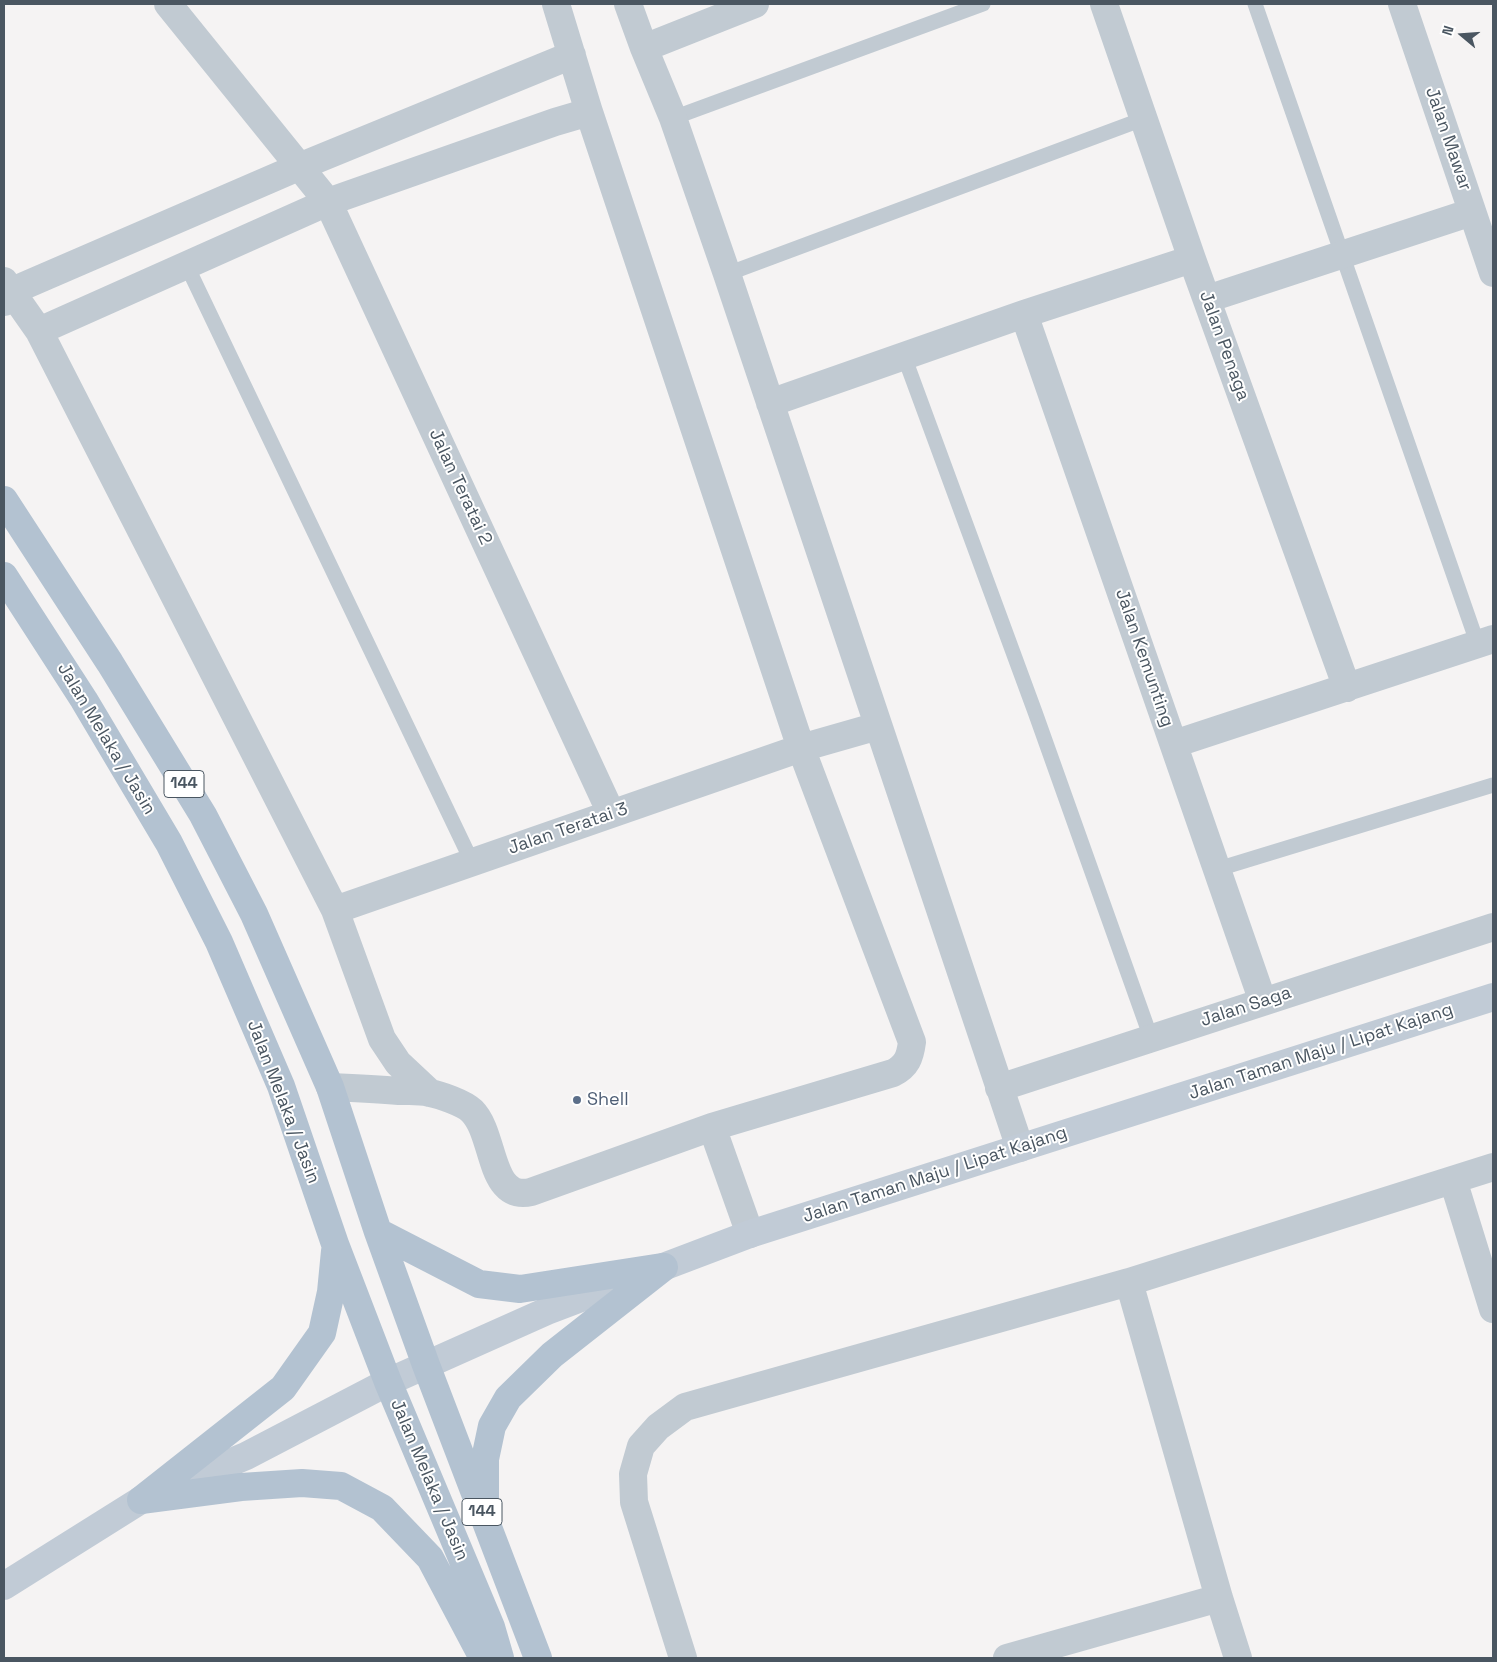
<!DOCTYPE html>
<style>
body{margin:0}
#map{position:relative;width:1497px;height:1662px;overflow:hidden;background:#f5f3f3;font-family:"Space Grotesk",sans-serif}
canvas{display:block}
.frame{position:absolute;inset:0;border:5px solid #4a5661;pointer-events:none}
.north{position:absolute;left:1437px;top:10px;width:50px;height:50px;-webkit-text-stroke:4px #fff;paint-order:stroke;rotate:288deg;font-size:14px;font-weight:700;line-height:20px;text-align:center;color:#4a5661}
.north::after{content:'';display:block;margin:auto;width:18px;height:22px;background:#4a5661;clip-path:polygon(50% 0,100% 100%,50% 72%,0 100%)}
</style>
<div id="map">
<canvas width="1497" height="1662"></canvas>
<div class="frame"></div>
<div class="north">N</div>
</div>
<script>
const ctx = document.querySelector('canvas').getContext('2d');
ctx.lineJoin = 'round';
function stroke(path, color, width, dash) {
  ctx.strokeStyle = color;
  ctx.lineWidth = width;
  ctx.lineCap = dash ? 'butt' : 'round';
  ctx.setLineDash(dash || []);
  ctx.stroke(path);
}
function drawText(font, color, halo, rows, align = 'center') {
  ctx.font = font + ' "Space Grotesk",sans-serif';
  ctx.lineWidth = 4;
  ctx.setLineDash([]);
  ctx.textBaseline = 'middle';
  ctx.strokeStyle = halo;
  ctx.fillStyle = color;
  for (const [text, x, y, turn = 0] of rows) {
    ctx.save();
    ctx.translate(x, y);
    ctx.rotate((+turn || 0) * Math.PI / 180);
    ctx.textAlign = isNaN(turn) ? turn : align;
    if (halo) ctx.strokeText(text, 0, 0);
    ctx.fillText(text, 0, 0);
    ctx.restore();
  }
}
stroke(new Path2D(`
 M 1255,4 L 1478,645
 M 673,118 L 983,4
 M 187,266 L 472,862
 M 727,274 L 1143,119
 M 904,356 L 1035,712 L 1151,1038
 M 1218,869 L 1493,785`), '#c1cad2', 15);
stroke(new Path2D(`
 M 168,4 L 328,202 L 611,813
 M 556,4 L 589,112
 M 628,4 L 644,48 L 673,118 L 727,274 L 1020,1148
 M 1104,4 L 1192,259 L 1347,688
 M 1402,4 L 1493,273
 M 644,48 L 755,4
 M 4,281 L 39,331 L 335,910 L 382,1039 L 398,1063 L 429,1092
 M 1207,299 L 1472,212
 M 4,302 L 12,291 L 301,166 L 572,55
 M 1024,314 L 1263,1002
 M 39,331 L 328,202 L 555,122 L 589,112 L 801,748 L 912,1042 C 910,1057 907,1066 893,1073 L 712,1127 L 531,1192 C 488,1201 496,1135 472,1111 C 464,1103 440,1095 430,1093 C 420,1090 409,1091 399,1091 C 376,1089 353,1088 330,1087
 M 770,403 L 1024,314 L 1192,259
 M 1174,744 L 1493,639
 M 335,910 L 801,748 L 878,726
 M 999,1088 L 1493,927
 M 712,1127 L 750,1234
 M 1453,1180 L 1493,1309
 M 1129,1282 L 1219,1598 L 1238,1658
 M 683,1658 L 634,1502 L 633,1474 L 641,1446 L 658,1427 L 685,1407 L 1129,1282 L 1493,1167
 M 1007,1658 L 1219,1598`), '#c1cad2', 28);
stroke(new Path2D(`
 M 4,1586 L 141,1500 L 246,1456 L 388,1382 L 547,1311 L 750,1234 L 1493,997`), '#c1cbd6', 28);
stroke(new Path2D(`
 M 4,500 L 110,663 L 203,815 L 254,914 L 330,1087 L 378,1232 L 426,1365 L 538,1658
 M 4,576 L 84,700 L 169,843 L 219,942 L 281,1086 L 335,1244 L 388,1382 L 491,1627 L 500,1658
 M 378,1232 L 479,1284 L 520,1289 L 662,1267
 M 141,1500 L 241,1487 L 302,1483 L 341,1486 L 382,1508 L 430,1558 L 483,1658
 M 141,1500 L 283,1388 L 322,1333 L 331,1292 L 335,1251
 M 485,1503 L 485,1459 L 492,1426 L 508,1398 L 552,1355 L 664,1267`), '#b3c2d1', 28);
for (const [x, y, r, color] of [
 [577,1100,5,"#5c6f8a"]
]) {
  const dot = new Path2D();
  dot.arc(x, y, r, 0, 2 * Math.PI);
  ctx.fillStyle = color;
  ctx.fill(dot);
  stroke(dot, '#fff', 2);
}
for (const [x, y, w] of [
 [184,784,40],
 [482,1512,40]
]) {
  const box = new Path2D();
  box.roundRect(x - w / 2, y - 13.5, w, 27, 4);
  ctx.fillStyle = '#fff';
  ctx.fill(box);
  stroke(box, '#4a5661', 1);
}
drawText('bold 16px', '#4a5661', null, [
 ["144",184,784],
 ["144",482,1512]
]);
drawText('18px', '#4a5661', '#fff', [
 ["Jalan Mawar",1448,139,71],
 ["Jalan Penaga",1224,346,70],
 ["Jalan Teratai 2",460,487,65],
 ["Jalan Kemunting",1144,658,71],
 ["Jalan Melaka / Jasin",106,739,59],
 ["Jalan Teratai 3",568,829,-19],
 ["Jalan Saga",1246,1007,-18],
 ["Jalan Taman Maju / Lipat Kajang",1321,1052,-18],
 ["Jalan Melaka / Jasin",283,1102,69],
 ["Jalan Taman Maju / Lipat Kajang",935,1175,-18],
 ["Jalan Melaka / Jasin",429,1480,67]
]);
drawText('18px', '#4e5e75', '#fff', [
 ["Shell",587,1100]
], 'left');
</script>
